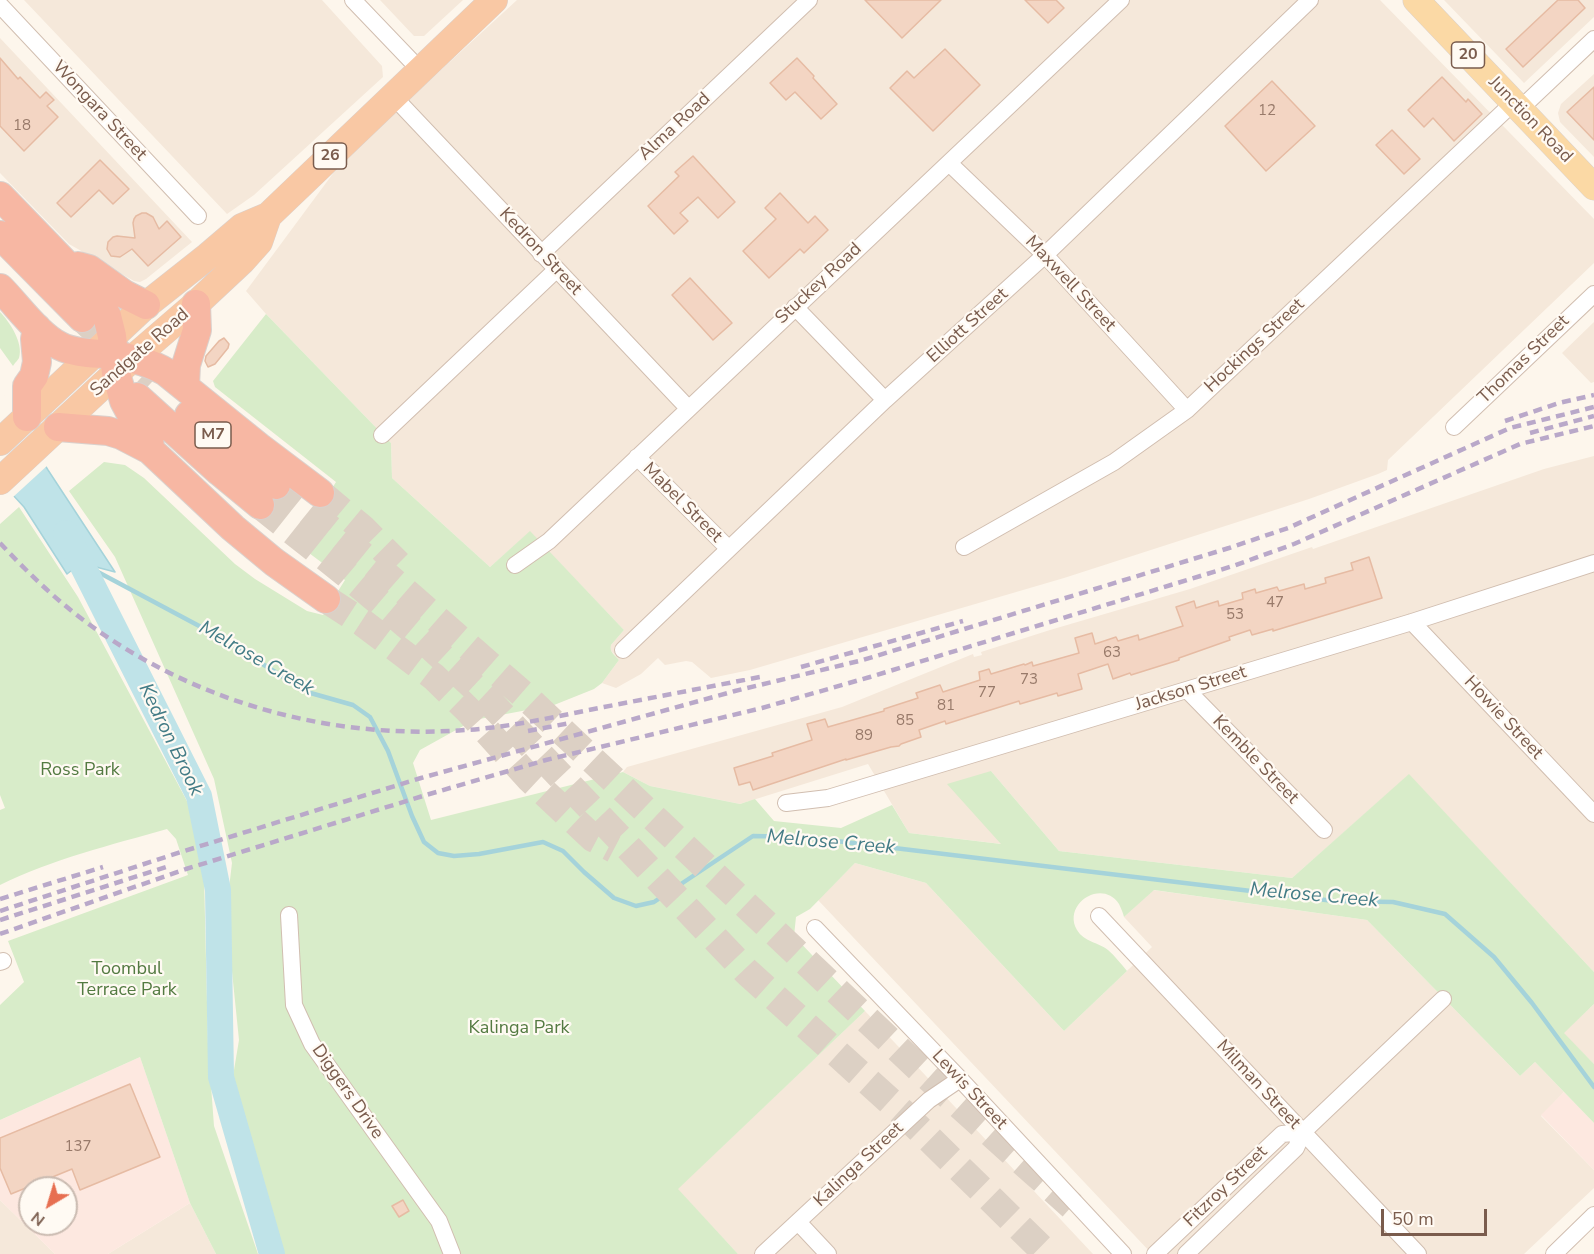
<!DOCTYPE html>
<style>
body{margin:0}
#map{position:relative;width:1594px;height:1254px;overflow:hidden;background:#fdf6ec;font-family:"Nunito Sans",sans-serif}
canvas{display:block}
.north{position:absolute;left:18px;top:1176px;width:60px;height:60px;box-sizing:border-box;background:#fffaf3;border:2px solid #cabbb1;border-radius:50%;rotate:218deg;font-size:16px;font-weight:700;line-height:24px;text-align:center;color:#7a5c4d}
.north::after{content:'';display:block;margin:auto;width:21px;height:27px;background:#e76f51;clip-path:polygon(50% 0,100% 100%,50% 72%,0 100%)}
.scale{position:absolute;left:1381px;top:1209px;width:106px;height:27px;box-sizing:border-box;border:3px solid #7a5c4d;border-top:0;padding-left:8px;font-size:18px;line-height:21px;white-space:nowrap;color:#7a5c4d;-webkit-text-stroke:4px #fffaf3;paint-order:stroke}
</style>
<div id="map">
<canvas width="1594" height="1254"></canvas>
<div class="north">N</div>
<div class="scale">50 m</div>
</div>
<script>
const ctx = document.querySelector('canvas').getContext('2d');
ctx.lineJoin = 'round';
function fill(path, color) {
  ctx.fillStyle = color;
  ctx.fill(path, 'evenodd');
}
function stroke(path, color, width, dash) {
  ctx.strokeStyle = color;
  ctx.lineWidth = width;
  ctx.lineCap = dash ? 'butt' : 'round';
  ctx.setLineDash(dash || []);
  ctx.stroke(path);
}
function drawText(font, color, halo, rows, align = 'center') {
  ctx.font = font + ' "Nunito Sans",sans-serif';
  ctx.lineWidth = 4.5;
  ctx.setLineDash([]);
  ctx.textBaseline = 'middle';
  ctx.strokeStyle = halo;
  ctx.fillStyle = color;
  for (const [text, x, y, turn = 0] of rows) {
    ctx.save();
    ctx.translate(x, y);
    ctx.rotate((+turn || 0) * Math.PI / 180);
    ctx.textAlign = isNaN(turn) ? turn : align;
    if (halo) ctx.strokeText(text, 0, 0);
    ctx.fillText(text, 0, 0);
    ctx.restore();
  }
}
fill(new Path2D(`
 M 24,0 L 322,0 L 382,66 L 383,77 L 254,195 L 227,214 Z
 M 380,0 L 463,0 L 424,36 L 414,36 Z
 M 517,0 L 1380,0 L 1594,219 L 1594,263 L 1388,460 L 1387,470 L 1378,474 L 1309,499 L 1064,578 L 750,670 L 711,678 L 692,662 L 686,661 L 665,665 L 658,658 L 641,674 L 616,688 L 602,683 L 619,660 L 612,652 L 610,648 L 611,645 L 624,630 L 530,532 L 490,567 L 392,478 L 391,443 L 266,314 L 246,291 L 343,160 Z
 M 1444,0 L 1594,0 L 1594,17 L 1524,83 Z
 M 0,38 L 192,242 L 146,279 L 140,282 L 134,281 L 69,244 L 0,173 Z
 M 1594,74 L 1594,157 L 1560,122 L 1558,113 L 1561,104 Z
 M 1594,322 L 1594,382 L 1591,383 L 1562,353 Z
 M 1594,456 L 1594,972 L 1409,775 L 1292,878 L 1059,851 L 991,771 L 1002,844 L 909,833 L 868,764 L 740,804 L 650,786 L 623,772 L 627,767 L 842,707 L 973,654 L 974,657 L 982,655 L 981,652 L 1050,630 L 1190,589 L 1312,547 L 1313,549 L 1544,469 Z
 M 855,863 L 926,883 L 1064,1031 L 1152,947 L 1124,917 L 1153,890 L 1367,920 L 1520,1076 L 1535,1062 L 1564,1092 L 1541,1116 L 1594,1170 L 1594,1188 L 1524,1254 L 1152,1254 L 818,900 Z
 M 1594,1004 L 1594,1064 L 1563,1033 Z
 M 865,1011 L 1093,1254 L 738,1254 L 677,1189 Z
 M 0,1200 L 1,1201 L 55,1254 L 0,1254 Z
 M 190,1203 L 216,1254 L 108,1254 Z`), '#f5e8da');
fill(new Path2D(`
 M 140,1057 L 190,1203 L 108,1254 L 55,1254 L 0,1200 L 0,1120 ZM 30,1188 L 66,1188 L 66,1224 L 30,1224 Z
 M 1564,1092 L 1594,1123 L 1594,1170 L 1541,1115 Z`), '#fde8e0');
fill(new Path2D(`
 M 0,312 C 9,321 24,343 19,358 C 18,360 14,364 13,366 L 0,348 Z
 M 266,314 L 391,443 L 392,478 L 490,567 L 530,531 L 624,630 L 611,645 C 609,652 615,655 619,660 L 602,683 L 594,689 L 554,705 L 474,720 L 420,750 L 413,763 L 431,820 L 623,772 L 650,786 L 740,804 L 755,799 L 774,821 L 841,828 L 892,805 L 909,833 L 1001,844 L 947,784 L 991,771 L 1059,851 L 1292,878 L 1409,774 L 1594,972 L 1594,1004 L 1564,1033 L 1594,1064 L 1594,1123 L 1535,1062 L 1520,1076 L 1367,920 L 1154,890 L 1124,917 C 1123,913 1121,908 1119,904 C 1102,878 1062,904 1077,930 C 1084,942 1098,942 1108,950 C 1115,956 1121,964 1127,971 L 1064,1031 L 926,883 L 855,863 L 810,909 L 796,917 L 794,936 L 865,1011 L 678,1189 L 738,1254 L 284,1254 L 231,1088 L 239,1040 L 226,913 L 232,863 L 214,779 L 115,557 L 69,491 L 104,462 L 125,465 L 144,478 L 235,564 L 255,579 L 307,611 L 323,615 L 345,580 L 297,544 L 336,482 L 215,387 L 213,381 Z
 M 19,507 L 78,597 L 188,803 L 204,876 L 208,1045 L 214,1126 L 258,1254 L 216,1254 L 190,1203 L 140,1057 L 0,1120 L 0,1005 L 24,982 L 8,941 L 188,875 L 176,839 L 167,829 C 111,845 53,859 0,885 L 0,810 L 5,808 L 0,795 L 0,524 Z`), '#d8ecc9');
const water = new Path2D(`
 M 0,393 L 48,470 L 115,572 L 81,563 L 67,574 L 24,507 L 0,481 Z`);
fill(water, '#bfe3e8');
stroke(water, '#a5d3da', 1.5);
fill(new Path2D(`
 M 2,391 L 48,465 L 12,498 L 0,485 L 0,392 Z`), '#fdf6ec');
stroke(new Path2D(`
 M 81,563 L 218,636 L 307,692 L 353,705 L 370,717 L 388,751 L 412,816 L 424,842 L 438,853 L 454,856 L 479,854 L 543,842 L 563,851 L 584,872 L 614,898 L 636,906 L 654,902 L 753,836 L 803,837 L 1334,901 L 1393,902 L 1445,914 L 1494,957 L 1532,1003 L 1594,1087`), '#a5d3da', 4.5);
stroke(new Path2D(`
 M 66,533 L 199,796 L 218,890 L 221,1077 L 272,1254`), '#bfe3e8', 26);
const building = new Path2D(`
 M 865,0 L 941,0 L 902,38 Z
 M 1025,0 L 1056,0 L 1064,8 L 1048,23 Z
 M 1558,0 L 1578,0 L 1585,8 L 1523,67 L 1506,49 Z
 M 945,49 L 980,85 L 933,131 L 890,88 L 907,71 L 914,78 Z
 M 0,58 L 18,79 L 20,77 L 40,98 L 46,92 L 54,100 L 47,106 L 58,117 L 24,151 L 0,126 Z
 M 797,58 L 814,76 L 813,78 L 837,104 L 821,119 L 795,92 L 786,100 L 770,83 Z
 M 1442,77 L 1466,102 L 1468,99 L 1482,114 L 1454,141 L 1433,118 L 1424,127 L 1408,110 Z
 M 1272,81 L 1315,126 L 1266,171 L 1225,126 Z
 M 1594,87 L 1594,140 L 1567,112 Z
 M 1392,130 L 1420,159 L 1404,174 L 1376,145 Z
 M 693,156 L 735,202 L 718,218 L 698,197 L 680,213 L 688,221 L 674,234 L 648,206 L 679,176 L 675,172 Z
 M 100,160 L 129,189 L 113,204 L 99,190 L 71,217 L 57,203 Z
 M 780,193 L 808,223 L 815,216 L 828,230 L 804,253 L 800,249 L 769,278 L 743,251 L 776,219 L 765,208 Z
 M 142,213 L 146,213 L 153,217 L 159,229 L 167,221 L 181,237 L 148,266 L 132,249 L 120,257 L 111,256 L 107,249 L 108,242 L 113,237 L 117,236 L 135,238 L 133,223 L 134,219 L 136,216 Z
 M 690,278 L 732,323 L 713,340 L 672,295 Z
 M 224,338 L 229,344 L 228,348 L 215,364 L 208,367 L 205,361 L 206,356 L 219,341 Z
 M 1369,557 L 1382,598 L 1273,631 L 1273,629 L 1252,635 L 1250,630 L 1229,637 L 1230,640 L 1179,658 L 1179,660 L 1131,675 L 1130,673 L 1113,679 L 1108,664 L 1078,674 L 1082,689 L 1058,696 L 1057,693 L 1020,704 L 1019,701 L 946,724 L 945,721 L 919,730 L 921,737 L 901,744 L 899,746 L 891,747 L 846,760 L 846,759 L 753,790 L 750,782 L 739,785 L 734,768 L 773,756 L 772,753 L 812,740 L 807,724 L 825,719 L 828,727 L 884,711 L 884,709 L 918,698 L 916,693 L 940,685 L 943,692 L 980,680 L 979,672 L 989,669 L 991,674 L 1024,664 L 1025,665 L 1032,662 L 1033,666 L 1079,653 L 1075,638 L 1092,633 L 1095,644 L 1116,637 L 1118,641 L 1138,635 L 1139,640 L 1183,626 L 1176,607 L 1194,601 L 1196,608 L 1218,601 L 1219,606 L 1243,599 L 1242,593 L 1255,589 L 1256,593 L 1277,587 L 1279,591 L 1304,584 L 1305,589 L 1326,583 L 1325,578 L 1353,570 L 1351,563 Z
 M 130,1084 L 160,1157 L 80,1190 L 72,1169 L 11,1194 L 0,1168 L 0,1138 Z
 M 403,1200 L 409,1211 L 399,1217 L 392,1206 Z`);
fill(building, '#f3d5c3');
stroke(building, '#e6bba3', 1.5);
stroke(new Path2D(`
 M 82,318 L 151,383
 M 276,485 L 377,567 L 526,697 L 927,1076 L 1072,1206
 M 320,493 L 362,528 L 398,564
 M 260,505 L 344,572 L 416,633 L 485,697 L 747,972 L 903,1113 L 1047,1254
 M 326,599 L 363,623 L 434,677 L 468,710 L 529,778 L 593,838 L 614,849`), '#dcd0c4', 28, [28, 14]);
const minor = new Path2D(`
 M 353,0 L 420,70
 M 0,5 L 198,216
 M 393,96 L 688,408
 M 1519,110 L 1594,39
 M 949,163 L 1045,255 L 1187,410
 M 541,254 L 809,0
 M 795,307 L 885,400
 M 1454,427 L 1594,294
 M 382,435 L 556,270
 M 637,457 L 728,548
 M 964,547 L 1114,462 L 1187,410 L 1513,103
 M 515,565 L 549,541 L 1121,0
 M 1412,622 L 1594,814
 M 623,650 L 885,400 L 1045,255 L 1310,0
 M 1187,690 L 1324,830
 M 786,803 L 828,798 L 1412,622 L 1594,563
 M 289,915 L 294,1005 L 312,1044 L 439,1221 L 452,1254
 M 1099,916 L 1418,1254
 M 815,928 L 960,1079 L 1123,1254
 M 0,962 L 3,961
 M 798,1222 L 828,1254
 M 763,1254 L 929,1100 L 960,1079
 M 1155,1254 L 1282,1134 L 1303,1132
 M 1186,1254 L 1296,1148 L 1303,1132 L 1443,999
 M 1554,1254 L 1594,1215`);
const primary = new Path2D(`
 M 1416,0 L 1594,187`);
const trunk = new Path2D(`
 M 0,442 L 146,305 L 208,256 L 242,227 L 268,216 L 494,0
 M 0,481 L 116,373 L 196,304 L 242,261 L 259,242 L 268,216`);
const motorway = new Path2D(`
 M 0,196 L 87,286 L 103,309 L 107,316 L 112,336 L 116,373 L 124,401 L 132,416 L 149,435 L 150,450
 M 0,235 L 82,318
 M 78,266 L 89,269 L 124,294 L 146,305
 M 0,288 C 17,305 38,335 60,346 C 76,354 96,353 114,355 C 132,358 151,363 166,372 L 259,447 L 320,493
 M 185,386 L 186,365 L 197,330 L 196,304
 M 137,397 L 220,472 L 260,505
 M 189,415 L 276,485
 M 27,417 L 27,386 L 34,376 L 37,362 L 35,339 L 37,328
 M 58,427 L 108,431 L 121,435 L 150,450 L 233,528 L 274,562 L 326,599`);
stroke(minor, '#d1beb0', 18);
stroke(primary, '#dad1cd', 27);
stroke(trunk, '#dad1cd', 28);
stroke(motorway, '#dad1cd', 30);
stroke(minor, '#fff', 16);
stroke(primary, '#fbd9a5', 26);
stroke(trunk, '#f9c8a4', 27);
stroke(motorway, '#f7b7a3', 28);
stroke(new Path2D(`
 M 1505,421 L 1559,403 L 1594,395
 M 1530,433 L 1594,416
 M 0,543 C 28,573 57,601 90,625 C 199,704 333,740 466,730 C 512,727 558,716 604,707 C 656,697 708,687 760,677
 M 801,667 L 963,621
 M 528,731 L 570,723
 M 0,899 L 103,867
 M 0,911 L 181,852 L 421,778 L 735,691 L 863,660 L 1229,548 L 1288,528 L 1510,428 L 1594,407
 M 0,920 L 166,867
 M 0,934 L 186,869 L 426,795 L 546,760 L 762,708 L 870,677 L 1233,566 L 1294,544 L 1520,444 L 1594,426`), '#b9a8c9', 4.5, [9, 6]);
drawText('15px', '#987a6a', null, [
 ["12",1267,111],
 ["18",22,126],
 ["47",1275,603],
 ["53",1235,615],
 ["63",1112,653],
 ["73",1029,680],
 ["77",987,693],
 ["81",946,706],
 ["85",905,721],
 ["89",864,736],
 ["137",78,1147]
]);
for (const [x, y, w] of [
 [1468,55,33],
 [330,156,33],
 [213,435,36]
]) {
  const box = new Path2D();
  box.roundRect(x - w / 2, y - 13, w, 26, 4.5);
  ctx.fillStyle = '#fffaf3';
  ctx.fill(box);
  stroke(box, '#7a5c4d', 1.5);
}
drawText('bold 16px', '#7a5c4d', null, [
 ["20",1468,55],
 ["26",330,156],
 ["M7",213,435]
]);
drawText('18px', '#7a5c4d', '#fffaf3', [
 ["Wongara Street",99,111,47],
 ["Junction Road",1530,120,46],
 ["Alma Road",675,127,-43],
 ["Kedron Street",540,252,47],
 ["Stuckey Road",819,284,-43],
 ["Maxwell Street",1070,284,47],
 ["Elliott Street",968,326,-42],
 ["Hockings Street",1255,346,-43],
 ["Sandgate Road",140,353,-41],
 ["Thomas Street",1524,360,-44],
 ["Mabel Street",682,503,45],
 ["Jackson Street",1191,689,-17],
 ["Howie Street",1503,718,47],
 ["Kemble Street",1255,760,46],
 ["Milman Street",1258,1085,47],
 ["Lewis Street",969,1090,47],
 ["Diggers Drive",347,1092,55],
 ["Kalinga Street",859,1165,-43],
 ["Fitzroy Street",1226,1187,-44]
]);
drawText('18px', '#537a41', '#fffaf3', [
 ["Ross Park",80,771],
 ["Toombul",127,970],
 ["Terrace Park",127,991],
 ["Kalinga Park",519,1029]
]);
drawText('italic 20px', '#437c86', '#fffaf3', [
 ["Melrose Creek",256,659,30],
 ["Kedron Brook",170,740,64],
 ["Melrose Creek",831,843,5],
 ["Melrose Creek",1314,896,5]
]);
</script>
